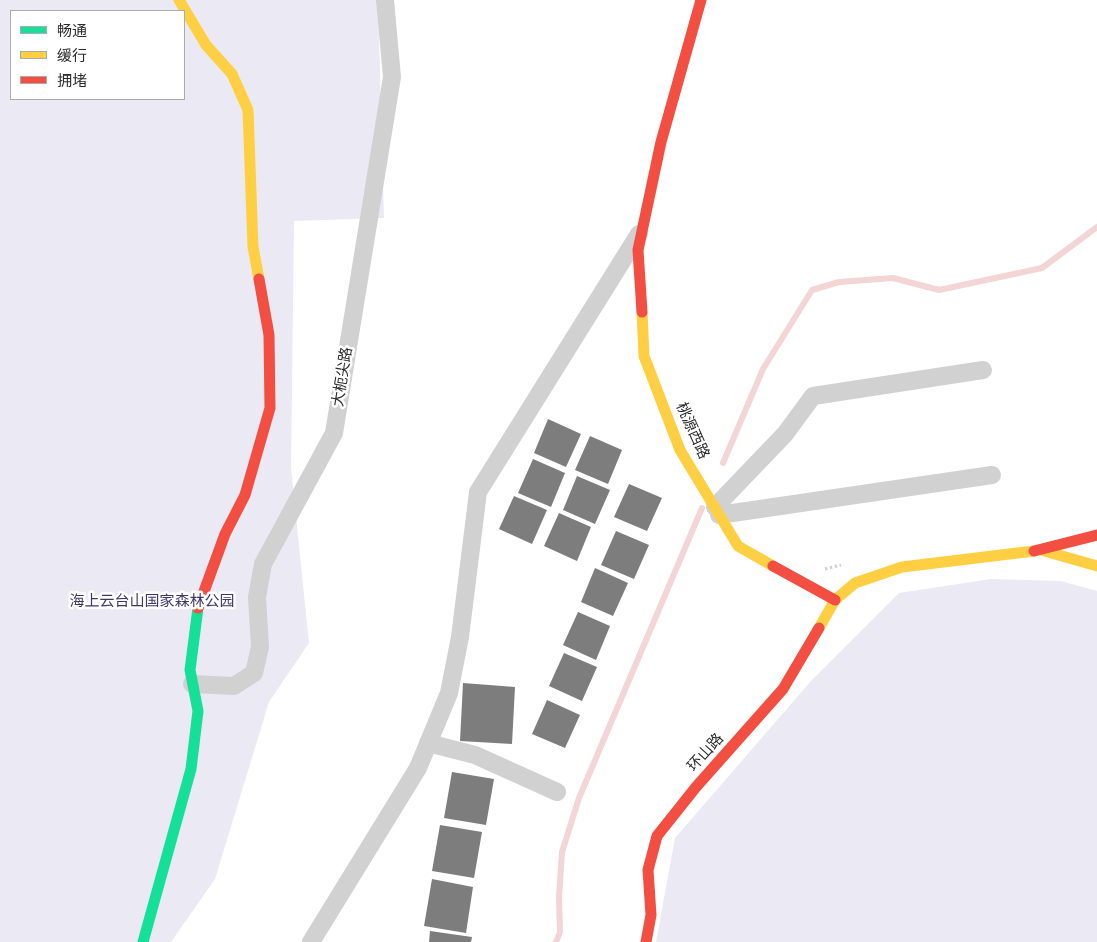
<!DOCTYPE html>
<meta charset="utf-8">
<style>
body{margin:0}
#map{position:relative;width:1097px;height:942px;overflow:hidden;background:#fff;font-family:"DM Sans","Noto Sans SC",sans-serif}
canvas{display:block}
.legend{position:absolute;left:10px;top:10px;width:175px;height:90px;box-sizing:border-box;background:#fff;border:1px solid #ababab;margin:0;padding:6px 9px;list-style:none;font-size:15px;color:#2c2c2c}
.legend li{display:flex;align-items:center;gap:10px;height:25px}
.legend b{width:25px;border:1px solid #ababab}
</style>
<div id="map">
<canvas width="1097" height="942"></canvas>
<ul class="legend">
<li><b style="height:6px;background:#16e098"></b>畅通</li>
<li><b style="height:6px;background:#ffcf43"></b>缓行</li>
<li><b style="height:6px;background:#f24e42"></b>拥堵</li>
</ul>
</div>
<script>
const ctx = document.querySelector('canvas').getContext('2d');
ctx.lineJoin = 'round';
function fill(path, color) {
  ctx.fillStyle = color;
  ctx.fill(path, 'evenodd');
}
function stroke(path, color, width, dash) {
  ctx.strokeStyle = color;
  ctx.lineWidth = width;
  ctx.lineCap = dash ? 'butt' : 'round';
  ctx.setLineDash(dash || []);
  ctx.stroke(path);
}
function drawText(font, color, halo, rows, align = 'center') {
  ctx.font = font + ' "DM Sans","Noto Sans SC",sans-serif';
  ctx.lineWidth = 5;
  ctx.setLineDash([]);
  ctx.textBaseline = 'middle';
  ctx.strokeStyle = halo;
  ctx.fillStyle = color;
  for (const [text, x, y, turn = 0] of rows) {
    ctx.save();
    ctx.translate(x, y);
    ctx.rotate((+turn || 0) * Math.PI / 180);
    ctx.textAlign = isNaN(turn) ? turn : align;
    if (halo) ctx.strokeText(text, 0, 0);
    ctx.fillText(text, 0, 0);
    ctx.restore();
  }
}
fill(new Path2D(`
 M 0,0 L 378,0 L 384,218 L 294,221 L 291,468 L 309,643 L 269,702 L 215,879 L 171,942 L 0,942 ZM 11,11 L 184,11 L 184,99 L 11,99 Z
 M 991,579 L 1061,581 L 1097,591 L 1097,942 L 656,942 L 675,838 L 811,681 L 899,593 Z`), '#ebeaf4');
stroke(new Path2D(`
 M 723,463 L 763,369 L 812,290 L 839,282 L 893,278 L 939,290 L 1042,268 L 1097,227
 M 556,942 L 560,932 L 559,897 L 562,852 L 579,798 L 702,508`), '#f2d5d4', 6);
fill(new Path2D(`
 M 548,419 L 581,434 L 566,467 L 534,453 Z
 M 590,436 L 622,450 L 608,484 L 575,470 Z
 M 533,459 L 565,473 L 551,507 L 518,493 Z
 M 577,476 L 610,490 L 595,524 L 563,510 Z
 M 629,484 L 662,498 L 647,531 L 614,517 Z
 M 514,496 L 547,510 L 532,544 L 499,529 Z
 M 559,513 L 591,527 L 577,561 L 544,546 Z
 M 616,531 L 649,545 L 634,579 L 601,565 Z
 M 595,568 L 628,583 L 613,616 L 581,602 Z
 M 578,612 L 610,626 L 596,660 L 563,645 Z
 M 564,653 L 597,667 L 582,701 L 549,686 Z
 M 463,683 L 515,687 L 512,744 L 460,741 Z
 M 547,700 L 580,715 L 565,748 L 532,734 Z
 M 452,772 L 494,779 L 486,825 L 444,818 Z
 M 440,825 L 482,832 L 474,878 L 432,871 Z
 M 432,879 L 473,887 L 466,933 L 424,926 Z
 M 430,931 L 472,937 L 471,942 L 429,942 Z`), '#7d7d7d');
stroke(new Path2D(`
 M 825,569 L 841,565`), '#d0d0d0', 3, [2.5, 2.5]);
stroke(new Path2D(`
 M 715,507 L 785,434 L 813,396 L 983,370
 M 719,515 L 992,475
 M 192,684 L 234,686 L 254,673 L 260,647 L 257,597 L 263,564 L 334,433 L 392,77 L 385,0
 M 428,743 L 475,755 L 557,792
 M 311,942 L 418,768 L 449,693 L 460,637 L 478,492 L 639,234`), '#d1d1d1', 18);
stroke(new Path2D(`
 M 143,942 L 191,769 L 198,711 L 190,670 L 198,608`), '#16e098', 11);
stroke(new Path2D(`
 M 179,0 L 206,45 L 232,74 L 248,110 L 253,247 L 259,279
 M 642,312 L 644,356 L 680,450 L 738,546 L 773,566
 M 1041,550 L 1097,566
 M 819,628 L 835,600 L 855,583 L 902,567 L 1034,551`), '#ffcf43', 11);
stroke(new Path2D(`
 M 642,312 L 638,250 L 661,142 L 701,0
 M 1034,551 L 1097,535
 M 773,566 L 835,600
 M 198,608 L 225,534 L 245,495 L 270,408 L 269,335 L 259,279
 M 646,942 L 651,915 L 648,870 L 657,836 L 696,787 L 783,689 L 819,628`), '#f24e42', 11);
drawText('15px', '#2c2c2c', '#fff', [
 ["大枙尖路",343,377,-81],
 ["桃源西路",692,431,66],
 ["环山路",706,753,-48]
]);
drawText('15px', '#3f376a', '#fff', [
 ["海上云台山国家森林公园",152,602]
]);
</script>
